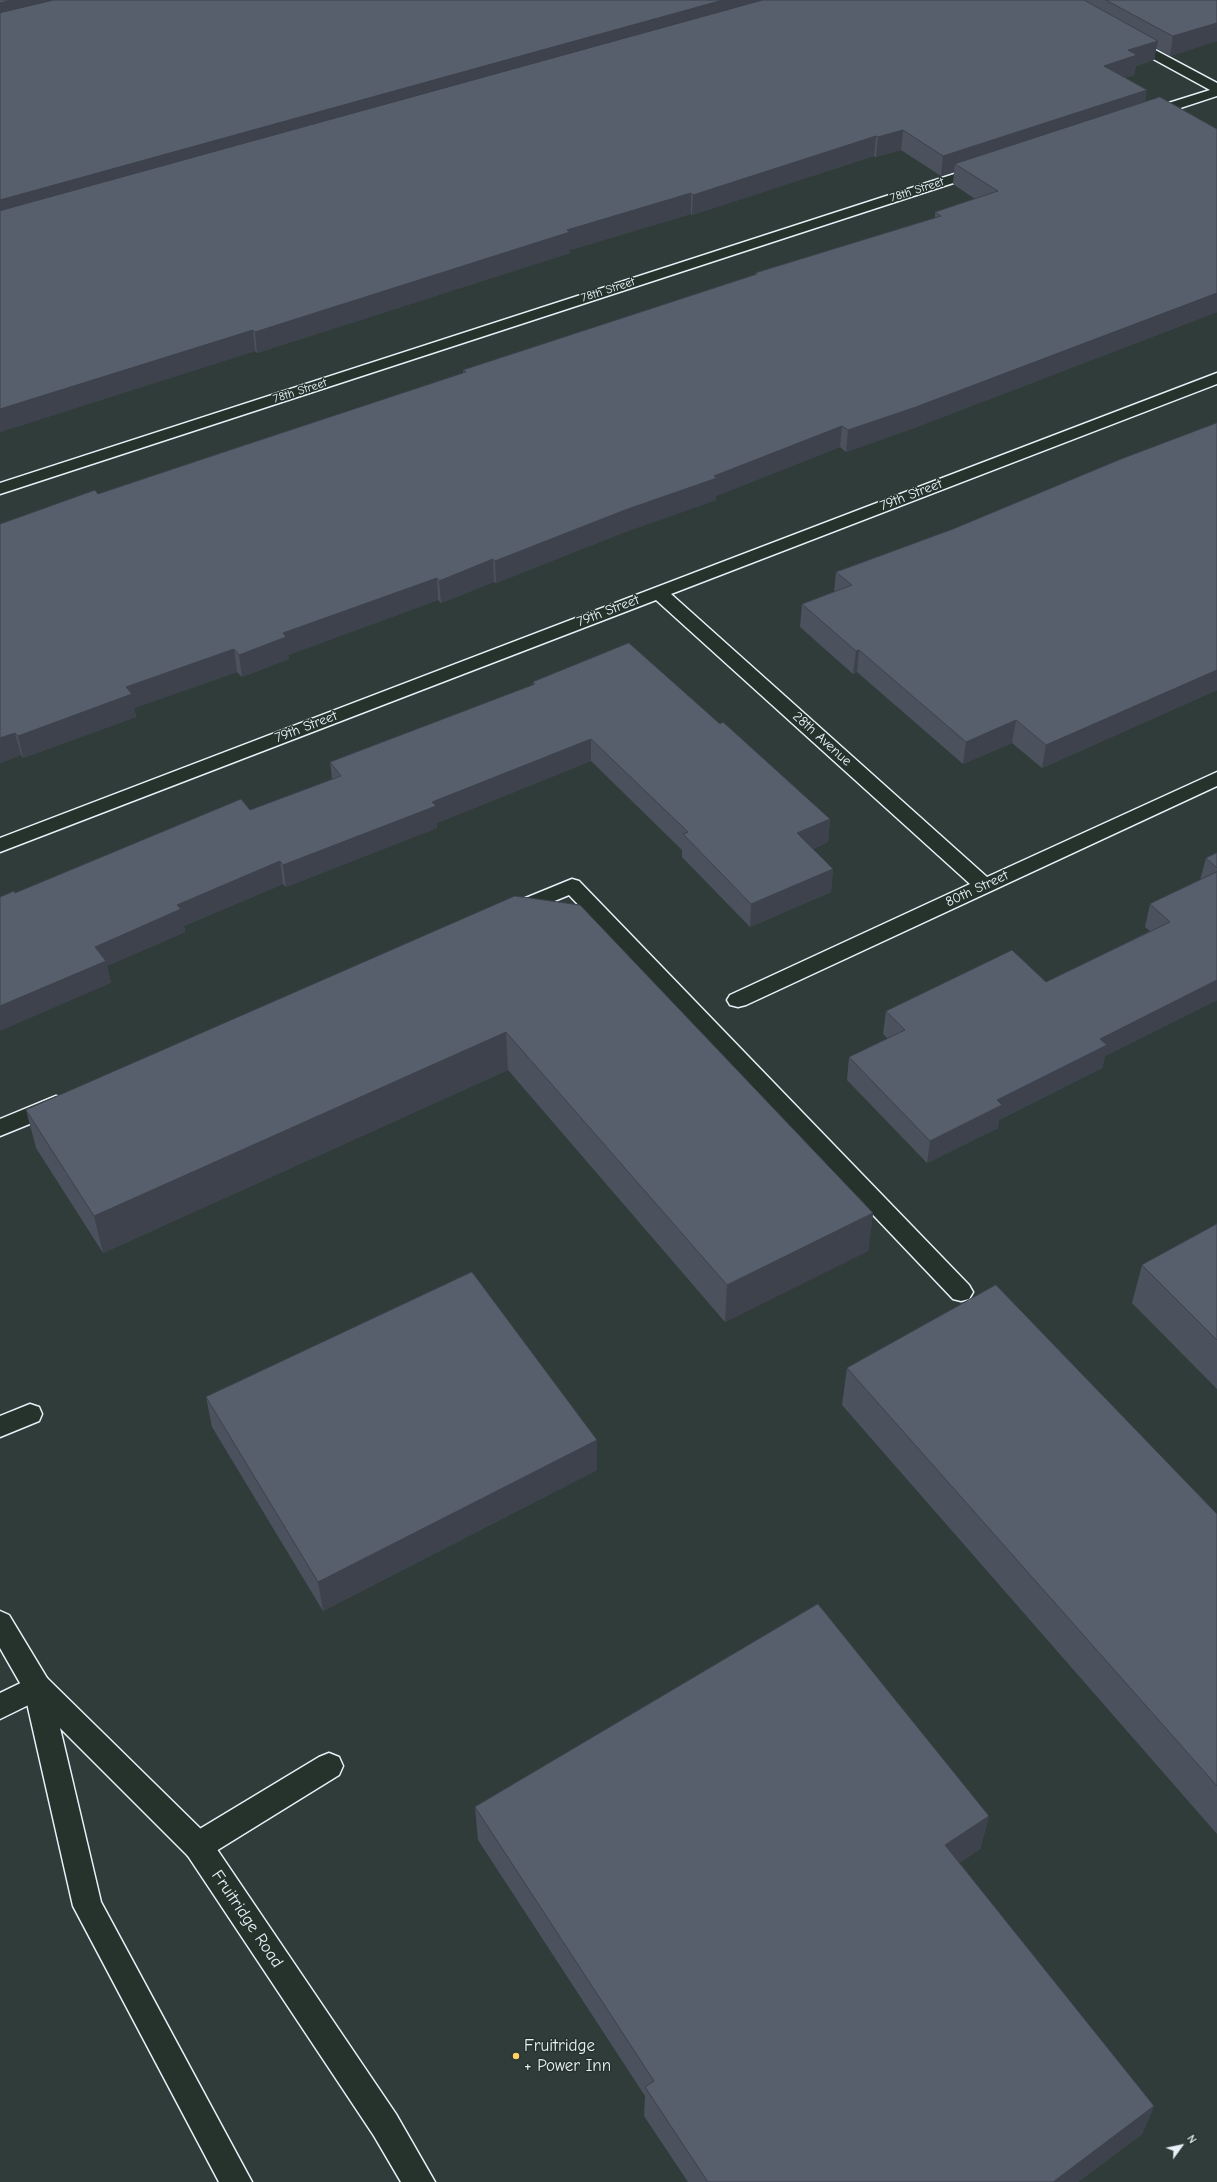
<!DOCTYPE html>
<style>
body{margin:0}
#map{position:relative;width:1217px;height:2182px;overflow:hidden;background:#303c3a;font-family:"Comic Neue",sans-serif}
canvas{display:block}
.north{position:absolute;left:1161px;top:2126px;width:40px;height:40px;-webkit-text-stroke:3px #26332d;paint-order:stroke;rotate:57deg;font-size:11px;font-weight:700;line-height:16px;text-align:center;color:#e8f1f8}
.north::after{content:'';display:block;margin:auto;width:14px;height:18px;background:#e8f1f8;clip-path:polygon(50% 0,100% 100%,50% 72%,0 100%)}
</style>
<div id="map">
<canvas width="1217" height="2182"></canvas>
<div class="north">N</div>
</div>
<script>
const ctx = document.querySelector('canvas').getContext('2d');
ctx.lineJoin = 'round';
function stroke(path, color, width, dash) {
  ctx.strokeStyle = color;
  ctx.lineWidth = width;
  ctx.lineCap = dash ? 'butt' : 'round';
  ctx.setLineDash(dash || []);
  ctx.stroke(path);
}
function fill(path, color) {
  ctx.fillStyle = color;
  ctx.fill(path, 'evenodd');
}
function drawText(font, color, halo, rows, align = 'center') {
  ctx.font = font + ' "Comic Neue",sans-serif';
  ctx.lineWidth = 3;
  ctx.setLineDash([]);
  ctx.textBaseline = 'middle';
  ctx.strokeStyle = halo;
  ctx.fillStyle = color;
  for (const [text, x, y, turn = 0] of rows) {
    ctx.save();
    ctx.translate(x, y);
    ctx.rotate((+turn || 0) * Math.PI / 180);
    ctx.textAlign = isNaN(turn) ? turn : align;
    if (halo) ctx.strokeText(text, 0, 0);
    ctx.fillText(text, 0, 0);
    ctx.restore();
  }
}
const lane = new Path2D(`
 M 572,879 L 579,881 L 969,1285 L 973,1292 L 969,1299 L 961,1301 L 953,1299 L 569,895 L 513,918 L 506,916 L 503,911 L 506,906 Z
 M 56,1096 L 64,1098 L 67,1104 L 64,1110 L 0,1136 L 0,1119 Z
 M 30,1404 L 39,1407 L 42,1414 L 39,1421 L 0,1437 L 0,1416 Z
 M 37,1675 L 47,1678 L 51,1687 L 47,1696 L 0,1719 L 0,1693 Z
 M 329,1753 L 339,1757 L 343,1766 L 339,1775 L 208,1856 L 198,1859 L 188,1856 L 184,1846 L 188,1836 L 319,1757 Z`);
const street = new Path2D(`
 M 1129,36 L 1217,83 L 1217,96 L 1153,117 L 1143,117 L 1141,114 L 1143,111 L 1210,90 L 1124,43 L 1123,40 L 1124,37 Z
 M 982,165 L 987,166 L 989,169 L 987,172 L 0,494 L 0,483 Z
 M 1217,373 L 1217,384 L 671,594 L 987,877 L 1217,772 L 1217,786 L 746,1005 L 738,1007 L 730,1005 L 727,1000 L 730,995 L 970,884 L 656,600 L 0,852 L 0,838 Z`);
const secondary = new Path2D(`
 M 0,1611 L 9,1615 L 47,1678 L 208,1836 L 396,2114 L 435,2182 L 401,2182 L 374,2136 L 188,1856 L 60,1728 L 101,1902 L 252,2182 L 219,2182 L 73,1906 L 24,1690 L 0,1648 Z`);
stroke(lane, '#e8f1f8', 3);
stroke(street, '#e8f1f8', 3);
stroke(secondary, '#e8f1f8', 3);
fill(lane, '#26332d');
fill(street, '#26332d');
fill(secondary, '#26332d');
fill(new Path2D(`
 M 0,0 L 1217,0 L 1217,41 L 1170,56 L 1156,48 L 1154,60 L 1136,66 L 1134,75 L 1125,78 L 1145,102 L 1217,129 L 1217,312 L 914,428 L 846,452 L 840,447 L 716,496 L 716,500 L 625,532 L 496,583 L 494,582 L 441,603 L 438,600 L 288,655 L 289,659 L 242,677 L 237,672 L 134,708 L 136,717 L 23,758 L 21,755 L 0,763 L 98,494 L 463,373 L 463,370 L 755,275 L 755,273 L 935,218 L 935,212 L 975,199 L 953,184 L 954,172 L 941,176 L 901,150 L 876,157 L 874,156 L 692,215 L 691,214 L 570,250 L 570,253 L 257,353 L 255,351 L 0,432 Z
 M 1217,423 L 1217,690 L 1042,768 L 1012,743 L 963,764 L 857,672 L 853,674 L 800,627 L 802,604 L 834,592 L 836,572 L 953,529 Z
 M 533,682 L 720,724 L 830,819 L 828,842 L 813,849 L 833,869 L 831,892 L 750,927 L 682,857 L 682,850 L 591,761 L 437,823 L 437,828 L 286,887 L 283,884 L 184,926 L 185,932 L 107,966 L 111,983 L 15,893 L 250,810 L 332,779 L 330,762 L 533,685 Z
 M 1217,853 L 1217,1000 L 1105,1056 L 1102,1068 L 999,1120 L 998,1128 L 927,1163 L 847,1080 L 849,1057 L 888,1039 L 883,1034 L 886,1011 L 1046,982 L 1150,931 L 1145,927 L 1150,904 L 1200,880 L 1206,858 Z
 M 515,896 L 873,1213 L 868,1251 L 725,1322 L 508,1070 L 103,1253 L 36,1148 L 26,1110 Z
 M 1217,1224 L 1217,1389 L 1132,1303 L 1142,1265 Z
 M 847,1368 L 1217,1514 L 1217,1834 L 842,1405 Z
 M 206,1397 L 597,1440 L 597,1470 L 323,1611 L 212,1427 Z
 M 475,1807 L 989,1816 L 980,1849 L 959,1863 L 1154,2106 L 1142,2134 L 1078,2182 L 688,2182 L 644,2116 L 645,2096 L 478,1840 Z`), '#4b525d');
fill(new Path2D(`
 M 11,0 L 90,0 L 0,23 L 0,3 Z
 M 723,0 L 790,0 L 0,221 L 0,200 Z
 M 1217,23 L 1217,41 L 1170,56 L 1173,36 Z
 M 1158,41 L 1154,60 L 1136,66 L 1134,75 L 1101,85 L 1104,66 L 1128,50 Z
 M 1147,90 L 1144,110 L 955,164 L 954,172 L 941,176 L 943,156 Z
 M 903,130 L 901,150 L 876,157 L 878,137 Z
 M 876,136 L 874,156 L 692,215 L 693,195 Z
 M 691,193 L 691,214 L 570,250 L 570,253 L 257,353 L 255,332 L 567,230 Z
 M 1217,293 L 1217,312 L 914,428 L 846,452 L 848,430 Z
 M 253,330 L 255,351 L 0,432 L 0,409 Z
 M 842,426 L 840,447 L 716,496 L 716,500 L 625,532 L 496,583 L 495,561 Z
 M 493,559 L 494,582 L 441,603 L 439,581 Z
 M 437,578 L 438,600 L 288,655 L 289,659 L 242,677 L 239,655 L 283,633 Z
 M 234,649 L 237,672 L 134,708 L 136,717 L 23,758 L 18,736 L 126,687 Z
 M 859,650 L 857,672 L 853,674 L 856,651 Z
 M 1217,670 L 1217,690 L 1042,768 L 1046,745 Z
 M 1016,720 L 1012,743 L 963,764 L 966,742 Z
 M 15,733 L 21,755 L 0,763 L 0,738 Z
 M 591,739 L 591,761 L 437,823 L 437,828 L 286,887 L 283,865 L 432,802 Z
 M 830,819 L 828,842 L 796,856 L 797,833 Z
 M 280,861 L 283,884 L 184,926 L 185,932 L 107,966 L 111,983 L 0,1031 L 0,1006 L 95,947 L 177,905 Z
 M 833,869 L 831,892 L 750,927 L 751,904 Z
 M 1217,980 L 1217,1000 L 1105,1056 L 1102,1068 L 999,1120 L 998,1128 L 927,1163 L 930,1141 L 1100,1039 Z
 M 506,1032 L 508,1070 L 103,1253 L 94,1216 Z
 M 873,1213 L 868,1251 L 725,1322 L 727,1285 Z
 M 597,1440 L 597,1470 L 323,1611 L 318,1582 Z
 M 989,1816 L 980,1849 L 937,1877 L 945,1845 Z
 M 1154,2106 L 1142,2134 L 1078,2182 L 1053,2182 Z`), '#3d424c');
const building = new Path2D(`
 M 0,0 L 11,0 L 0,3 Z
 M 54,0 L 723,0 L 0,200 L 0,13 Z
 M 763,0 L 1084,0 L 1158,41 L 1128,50 L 1137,55 L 1104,66 L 1147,90 L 943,156 L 903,130 L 878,137 L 876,136 L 693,195 L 691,193 L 567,230 L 570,232 L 255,332 L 253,330 L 0,409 L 0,211 Z
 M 1106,0 L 1217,0 L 1217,23 L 1173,36 Z
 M 1160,97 L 1217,129 L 1217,293 L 916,407 L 848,430 L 842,426 L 714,476 L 717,478 L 625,510 L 495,561 L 493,559 L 439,581 L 437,578 L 283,633 L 286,637 L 239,655 L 234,649 L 126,687 L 132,694 L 18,736 L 15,733 L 0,738 L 0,524 L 95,490 L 98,494 L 245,445 L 466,372 L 463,370 L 757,274 L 755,273 L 941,216 L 935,212 L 998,191 L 955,164 Z
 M 1217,423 L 1217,670 L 1046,745 L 1016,720 L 966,742 L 859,650 L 856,651 L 802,604 L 852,585 L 836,572 L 953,529 L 1121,459 Z
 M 629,643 L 720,724 L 723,722 L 830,819 L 797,833 L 833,869 L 751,904 L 683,834 L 688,832 L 591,739 L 432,802 L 436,806 L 283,865 L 280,861 L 177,905 L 181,909 L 95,947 L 106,961 L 0,1006 L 0,897 L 14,891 L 15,893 L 241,799 L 250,810 L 341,776 L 330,762 L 535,684 L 533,682 Z
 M 1217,853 L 1217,868 L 1206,858 Z
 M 1217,872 L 1217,980 L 1100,1039 L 1107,1045 L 997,1100 L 1002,1105 L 930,1141 L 849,1057 L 905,1030 L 886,1011 L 1012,950 L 1046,982 L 1170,922 L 1150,904 Z
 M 515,896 L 580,905 L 873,1213 L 727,1285 L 506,1032 L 94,1216 L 26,1110 Z
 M 1217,1224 L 1217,1340 L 1142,1265 Z
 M 472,1272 L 597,1440 L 318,1582 L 206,1397 Z
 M 996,1285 L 1217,1514 L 1217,1786 L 847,1368 Z
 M 818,1604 L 989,1816 L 945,1845 L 1154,2106 L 1053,2182 L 708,2182 L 645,2087 L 654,2081 L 475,1807 Z`);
fill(building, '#575f6c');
stroke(building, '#3d424c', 1);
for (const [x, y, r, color] of [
 [516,2056,4,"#ffd166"]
]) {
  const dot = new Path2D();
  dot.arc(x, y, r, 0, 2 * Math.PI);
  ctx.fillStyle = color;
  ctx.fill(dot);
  stroke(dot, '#26332d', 1.5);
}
drawText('12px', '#e8f1f8', '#26332d', [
 ["78th Street",917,190,-18],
 ["78th Street",608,290,-18],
 ["78th Street",300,391,-18]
]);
drawText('14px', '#e8f1f8', '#26332d', [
 ["79th Street",911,495,-21],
 ["79th Street",608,611,-21],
 ["79th Street",306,727,-21],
 ["28th Avenue",822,739,42],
 ["80th Street",977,889,-25]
]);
drawText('17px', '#e8f1f8', '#26332d', [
 ["Fruitridge Road",247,1919,56]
]);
drawText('17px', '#e8f1f8', '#26332d', [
 ["Fruitridge",524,2046],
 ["+ Power Inn",524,2066]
], 'left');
</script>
